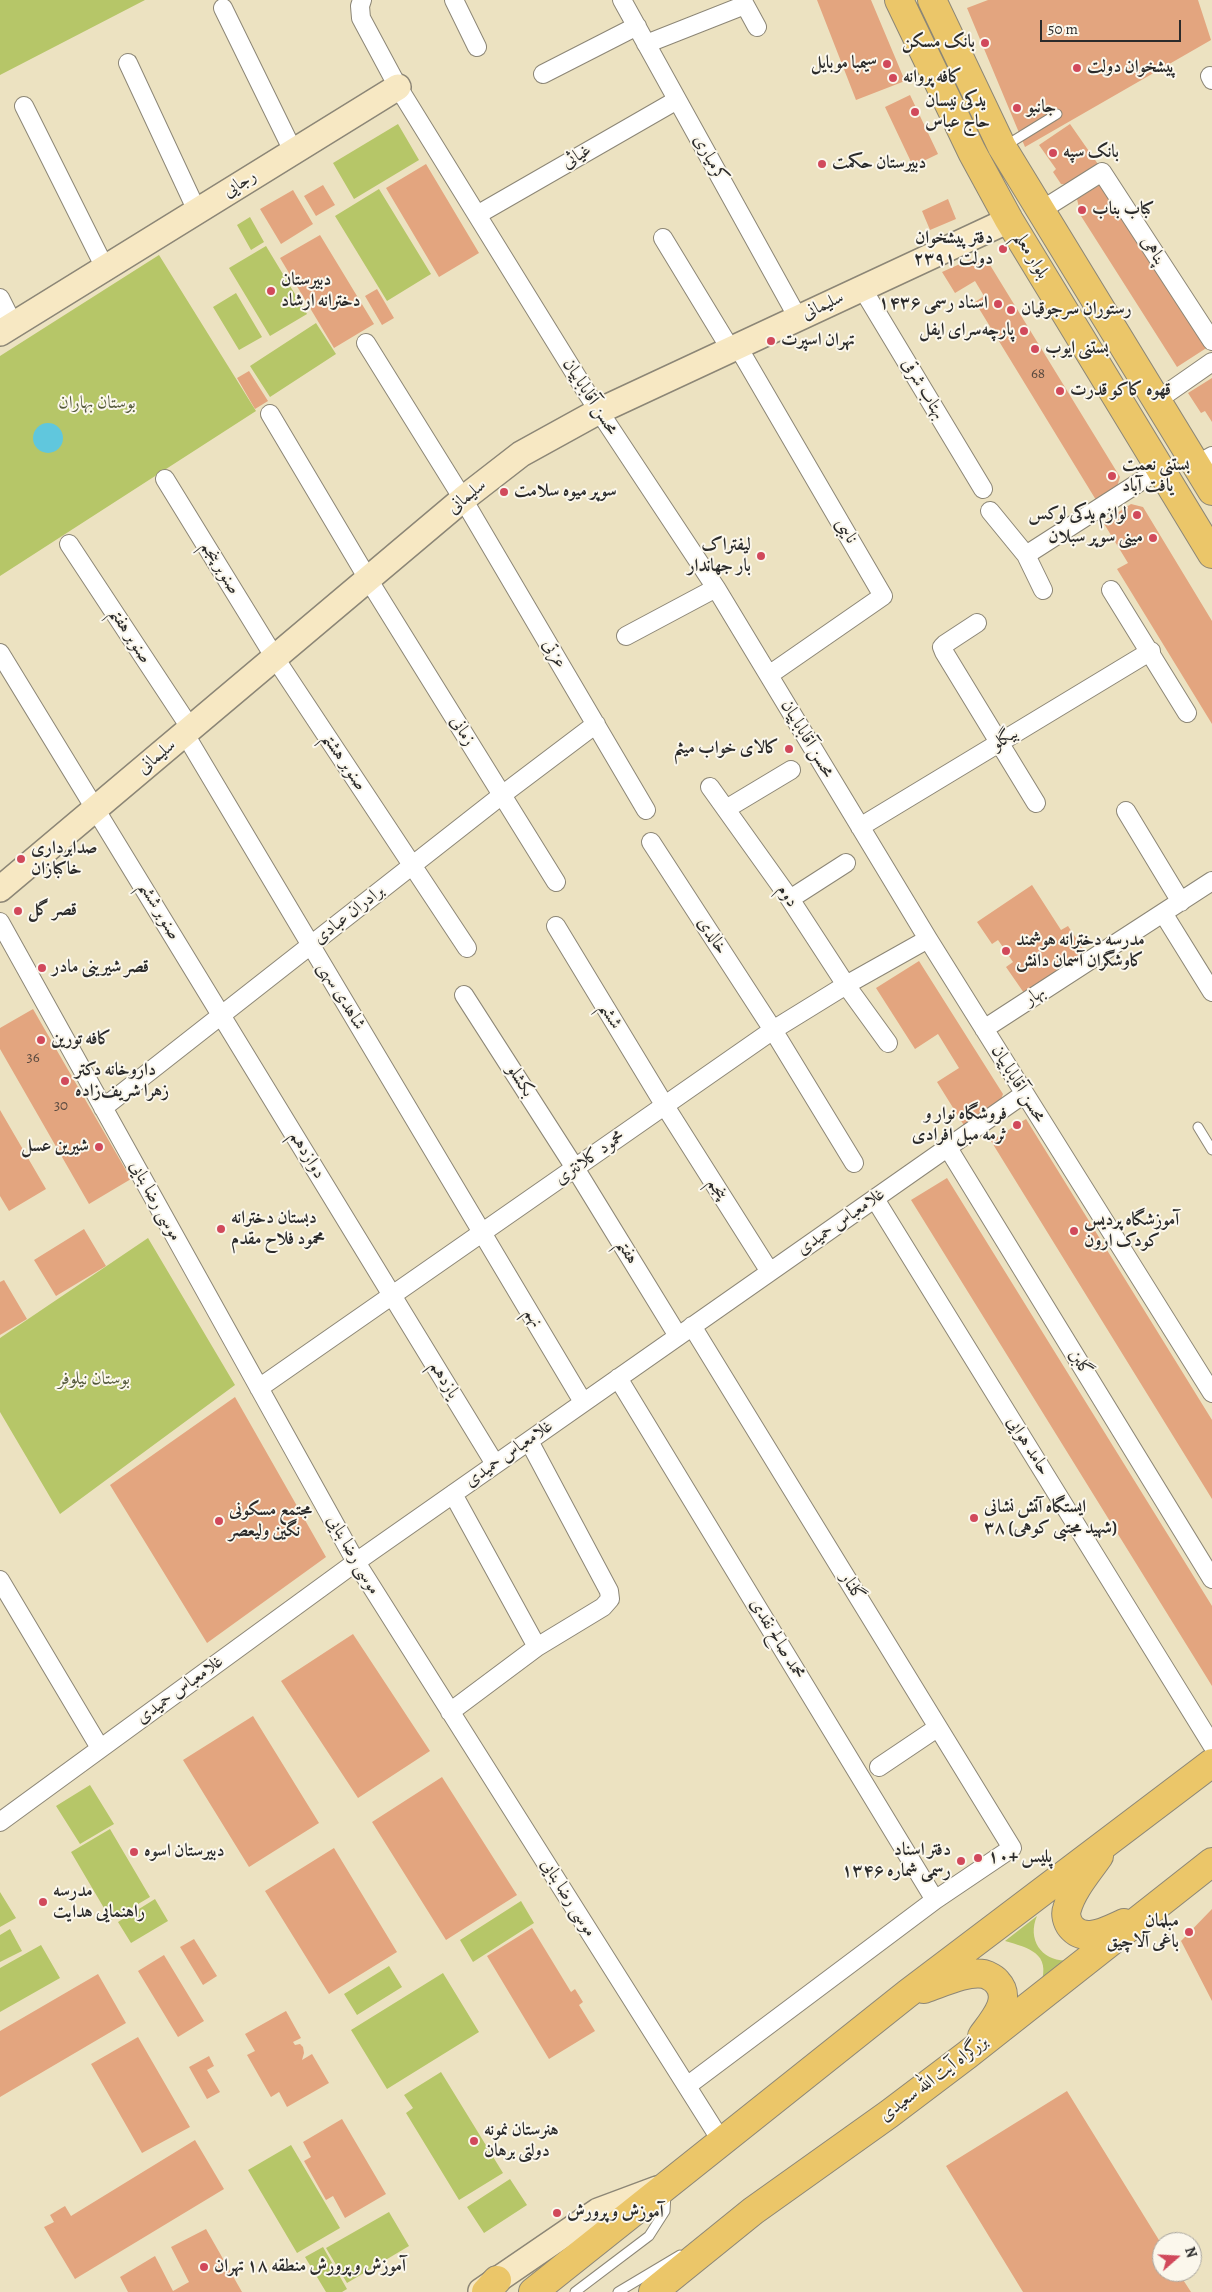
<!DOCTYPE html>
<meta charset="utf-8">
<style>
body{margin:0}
#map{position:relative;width:1212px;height:2292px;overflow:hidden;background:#ece2c1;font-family:Alegreya,serif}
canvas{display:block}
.north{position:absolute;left:1152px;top:2232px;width:50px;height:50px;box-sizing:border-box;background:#fbf7ec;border:1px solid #a8a59f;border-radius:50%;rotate:71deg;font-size:14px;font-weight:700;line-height:20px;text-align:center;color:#2b2b2b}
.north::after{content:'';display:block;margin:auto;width:18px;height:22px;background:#d1495b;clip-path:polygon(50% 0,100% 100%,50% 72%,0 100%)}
.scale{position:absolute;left:1040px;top:20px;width:141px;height:22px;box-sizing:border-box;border:2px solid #2b2b2b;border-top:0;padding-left:6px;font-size:15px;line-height:18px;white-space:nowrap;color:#2b2b2b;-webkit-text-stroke:4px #fbf7ec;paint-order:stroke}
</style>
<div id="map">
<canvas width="1212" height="2292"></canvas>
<div class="north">N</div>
<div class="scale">50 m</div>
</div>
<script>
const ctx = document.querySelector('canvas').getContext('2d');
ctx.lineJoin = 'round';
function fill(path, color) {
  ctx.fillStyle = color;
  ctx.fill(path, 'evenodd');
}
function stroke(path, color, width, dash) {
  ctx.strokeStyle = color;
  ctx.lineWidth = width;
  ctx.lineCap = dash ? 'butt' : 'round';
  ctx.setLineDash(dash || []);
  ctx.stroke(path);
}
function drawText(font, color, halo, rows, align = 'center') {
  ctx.font = font + ' Alegreya,Amiri,serif';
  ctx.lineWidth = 4;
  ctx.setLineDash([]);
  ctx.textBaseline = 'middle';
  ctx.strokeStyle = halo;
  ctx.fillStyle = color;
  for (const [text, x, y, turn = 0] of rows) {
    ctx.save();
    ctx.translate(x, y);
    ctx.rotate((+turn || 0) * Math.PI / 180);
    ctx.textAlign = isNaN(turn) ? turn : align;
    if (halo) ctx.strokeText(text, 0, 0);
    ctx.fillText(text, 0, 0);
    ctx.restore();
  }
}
fill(new Path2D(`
 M 0,0 L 145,0 L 0,75 Z
 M 398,124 L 419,160 L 354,199 L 333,163 Z
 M 379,189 L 431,274 L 387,301 L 335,216 Z
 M 250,217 L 264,242 L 251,250 L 237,225 Z
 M 266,246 L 307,314 L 270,336 L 229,268 Z
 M 159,255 L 256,411 L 0,576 L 0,356 Z
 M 236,293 L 262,337 L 239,350 L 213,307 Z
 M 316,323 L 336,354 L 270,397 L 250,366 Z
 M 148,1238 L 235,1385 L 60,1514 L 0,1412 L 0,1338 Z
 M 90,1785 L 114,1824 L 80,1844 L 56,1806 Z
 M 110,1829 L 150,1897 L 111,1920 L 71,1852 Z
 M 0,1892 L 16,1918 L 0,1927 Z
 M 155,1899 L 168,1921 L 131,1943 L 118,1922 Z
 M 521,1901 L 534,1923 L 473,1962 L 460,1940 Z
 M 1037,1916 C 1026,1941 1044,1964 1071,1960 L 1041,1984 C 1051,1953 1029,1948 1005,1941 Z
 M 10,1929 L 22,1951 L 0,1962 L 0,1935 Z
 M 41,1945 L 60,1978 L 0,2012 L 0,1968 Z
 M 389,1966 L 402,1987 L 357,2015 L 344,1994 Z
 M 443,1973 L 479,2032 L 387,2089 L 351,2030 Z
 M 441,2072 L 503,2173 L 459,2200 L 406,2113 L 413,2108 L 404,2095 Z
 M 291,2145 L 340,2228 L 297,2253 L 248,2170 Z
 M 510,2179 L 527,2205 L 484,2233 L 467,2207 Z
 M 389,2212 L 409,2246 L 347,2283 L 326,2248 Z
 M 323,2247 L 347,2289 L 342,2292 L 326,2292 L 305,2257 Z`), '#b6c668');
fill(new Path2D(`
 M33 438a15 15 0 1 1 30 0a15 15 0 1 1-30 0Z`), '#60c7dd');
fill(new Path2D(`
 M 817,0 L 871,0 L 905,81 L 856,100 Z
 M 988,0 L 1198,0 L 1211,40 L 1025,147 L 967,8 Z
 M 910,95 L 938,154 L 913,166 L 885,107 Z
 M 1070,124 L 1100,167 L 1074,185 L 1061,184 L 1053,172 L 1056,169 L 1039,145 Z
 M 426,164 L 479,253 L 439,277 L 386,188 Z
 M 1103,183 L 1208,347 L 1177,367 L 1081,216 L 1077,199 Z
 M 323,185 L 335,205 L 316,216 L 304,196 Z
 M 293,190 L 313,224 L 281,244 L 260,209 Z
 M 948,199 L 956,219 L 930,230 L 922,211 Z
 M 320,235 L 374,324 L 334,348 L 280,258 Z
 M 971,259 L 990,265 L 1120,477 L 1117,487 L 1096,500 L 975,302 L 984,296 L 975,281 L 955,293 L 942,272 Z
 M 377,289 L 394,318 L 382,325 L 365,296 Z
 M 249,371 L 268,401 L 255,409 L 237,378 Z
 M 1212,378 L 1212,422 L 1205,411 L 1201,413 L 1188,393 Z
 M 1131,504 L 1143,507 L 1212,621 L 1212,724 L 1117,569 L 1128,563 L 1103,522 Z
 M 1032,885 L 1061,930 L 1068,926 L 1085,952 L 1024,993 L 1006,967 L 1013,962 L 998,940 L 992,944 L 977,922 Z
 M 919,961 L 1003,1094 L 999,1105 L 965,1127 L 937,1082 L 959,1068 L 938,1034 L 915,1049 L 876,988 Z
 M 33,1009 L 131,1179 L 89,1204 L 0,1049 L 0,1028 Z
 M 0,1110 L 46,1189 L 9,1211 L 0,1196 Z
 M 1026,1119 L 1212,1420 L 1212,1499 L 991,1141 Z
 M 947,1178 L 1212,1606 L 1212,1686 L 911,1200 Z
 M 84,1229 L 106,1266 L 56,1296 L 34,1260 Z
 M 4,1280 L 27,1319 L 0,1335 L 0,1282 Z
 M 235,1397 L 326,1557 L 207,1643 L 110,1485 Z
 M 353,1634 L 430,1751 L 358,1798 L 281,1681 Z
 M 253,1716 L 319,1823 L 249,1867 L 183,1760 Z
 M 442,1777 L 517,1895 L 446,1940 L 372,1822 Z
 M 334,1848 L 397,1952 L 329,1994 L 265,1891 Z
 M 1212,1909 L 1212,2001 L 1181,1941 Z
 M 532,1928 L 571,1992 L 575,1989 L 583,2002 L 579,2005 L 595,2031 L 549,2059 L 487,1956 Z
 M 194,1939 L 217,1976 L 203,1985 L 180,1947 Z
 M 164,1955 L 204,2021 L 178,2037 L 138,1971 Z
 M 98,1974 L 126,2023 L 0,2097 L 0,2031 Z
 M 286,2011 L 301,2038 L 293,2042 L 295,2045 L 300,2044 L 303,2047 L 304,2053 L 302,2060 L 312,2054 L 329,2083 L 287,2107 L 279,2092 L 271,2097 L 247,2055 L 255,2051 L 245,2034 Z
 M 138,2037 L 190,2127 L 142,2153 L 91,2064 Z
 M 209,2056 L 214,2066 L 207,2070 L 220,2092 L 207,2099 L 189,2067 Z
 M 1067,2091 L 1162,2245 L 1162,2272 L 1178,2272 L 1191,2292 L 1023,2292 L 946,2166 Z
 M 342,2119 L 386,2194 L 345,2218 L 333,2196 L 326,2200 L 304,2161 L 311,2157 L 303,2142 Z
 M 195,2140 L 224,2189 L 75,2279 L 44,2227 L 54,2222 L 50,2215 L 65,2206 L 71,2216 Z
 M 206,2229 L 242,2292 L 128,2292 L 120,2277 L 155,2256 L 173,2291 L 189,2282 L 171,2247 Z`), '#e3a57f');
const lane = new Path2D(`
 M 1005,146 L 1057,114
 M 1198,1127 L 1212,1150
 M 575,2292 L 649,2236 L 665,2211 L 666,2193
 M 618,2292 L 680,2255`);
const street = new Path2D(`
 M 362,0 L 360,6 L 361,18 L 398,87 L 477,215 L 587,393 L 716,588 L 928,939 L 1212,1393
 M 454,0 L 477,47
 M 622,0 L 798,318
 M 223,8 L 293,151
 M 646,44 L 745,5 L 757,27
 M 128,63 L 197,211
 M 543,74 L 637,26
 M 1210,76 L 1212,80
 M 24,106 L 105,268
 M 1040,211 L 1102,172 L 1212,341
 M 477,215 L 677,100
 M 663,238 L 731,350
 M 862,288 L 983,489
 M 0,298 L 13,324
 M 366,343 L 463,499 L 646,810
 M 738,347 L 883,596 L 769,675
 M 1156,401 L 1212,362
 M 270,414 L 368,579 L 556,882
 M 1196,465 L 1212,456
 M 165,479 L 275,658 L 467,948
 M 990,511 L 1026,555 L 1043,590
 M 69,544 L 191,729
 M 1026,555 L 1160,469
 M 1111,590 L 1187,713
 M 977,623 L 945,644 L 942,647 L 944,652 L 1036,803
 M 626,636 L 716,588
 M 0,653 L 495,1464
 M 185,734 L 583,1402
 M 710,787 L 790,899 L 846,985 L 888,1043
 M 726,809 L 791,770
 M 1126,811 L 1181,902
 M 860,827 L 1151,651
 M 651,842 L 773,1030 L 854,1163
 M 790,899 L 846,863
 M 1163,913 L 1212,992
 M 0,922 L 356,1562 L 722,2142
 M 556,926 L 665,1106 L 770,1272
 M 464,995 L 575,1168 L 678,1336
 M 984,1029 L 1212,881
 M 103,1108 L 502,795 L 596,724
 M 948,1148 L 1212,1579
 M 875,1199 L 1212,1745
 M 618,1378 L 935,1900
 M 259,1388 L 773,1030 L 846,985 L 928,939
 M 453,1494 L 537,1647
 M 0,1580 L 100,1748
 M 450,1712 L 537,1647 L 603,1607 L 610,1599 L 609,1591 L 529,1441
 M 879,1767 L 937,1728
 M 0,1822 L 356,1562 L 1024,1094
 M 687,2086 L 935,1900 L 1012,1848 L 692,1326`);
const secondary = new Path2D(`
 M 0,333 L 398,87
 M 0,889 L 463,499 L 521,454 L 599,411 L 1009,220
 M 481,2291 L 598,2211 L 657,2189`);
const primary = new Path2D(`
 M 899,0 L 972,152 L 1009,220 L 1212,554
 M 932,0 L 1002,147 L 1212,491`);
const highway = new Path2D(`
 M 1099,1856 C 1088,1872 1072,1890 1067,1909 C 1065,1914 1067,1922 1071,1927 C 1085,1944 1108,1930 1124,1923
 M 924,1989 C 942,1983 966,1971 984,1974 C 988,1975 995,1979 997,1982 C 1013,1999 993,2021 982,2036
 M 486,2292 L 497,2280
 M 533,2292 L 907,1994 L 1212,1763
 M 653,2292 L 753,2211 L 889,2114 L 967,2055 L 1212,1862`);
stroke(lane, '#8c8676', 11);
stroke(street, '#8c8676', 20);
stroke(secondary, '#8c8676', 28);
stroke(primary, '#8c8676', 30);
stroke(highway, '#8c8676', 30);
stroke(lane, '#fff', 9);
stroke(street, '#fff', 18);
stroke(secondary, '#f7e8c3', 25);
stroke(primary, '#ebc669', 28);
stroke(highway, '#ebc669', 28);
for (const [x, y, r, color] of [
 [985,43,5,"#d1495b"],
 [887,64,5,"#d1495b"],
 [1077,68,5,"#d1495b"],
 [893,78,5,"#d1495b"],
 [1017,108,5,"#d1495b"],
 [915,112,5,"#d1495b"],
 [1053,153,5,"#d1495b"],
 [822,164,5,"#d1495b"],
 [1082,210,5,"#d1495b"],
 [1003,249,5,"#d1495b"],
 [271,291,5,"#d1495b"],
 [998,304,5,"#d1495b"],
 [1011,310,5,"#d1495b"],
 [1024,331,5,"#d1495b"],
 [771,341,5,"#d1495b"],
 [1035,349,5,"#d1495b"],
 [1060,391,5,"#d1495b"],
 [1112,476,5,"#d1495b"],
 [504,492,5,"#d1495b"],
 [1137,515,5,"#d1495b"],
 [1153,538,5,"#d1495b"],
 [761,556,5,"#d1495b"],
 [789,749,5,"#d1495b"],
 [21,859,5,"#d1495b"],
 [18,911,5,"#d1495b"],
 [1006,951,5,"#d1495b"],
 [42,968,5,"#d1495b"],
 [41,1040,5,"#d1495b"],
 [65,1081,5,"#d1495b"],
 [1017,1125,5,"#d1495b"],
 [99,1147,5,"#d1495b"],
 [221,1229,5,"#d1495b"],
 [1074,1231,5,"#d1495b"],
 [974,1518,5,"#d1495b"],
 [219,1521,5,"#d1495b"],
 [134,1852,5,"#d1495b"],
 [978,1858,5,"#d1495b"],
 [961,1861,5,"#d1495b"],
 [43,1902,5,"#d1495b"],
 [1189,1932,5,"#d1495b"],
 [474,2141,5,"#d1495b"],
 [557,2213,5,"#d1495b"],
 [204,2267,5,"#d1495b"]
]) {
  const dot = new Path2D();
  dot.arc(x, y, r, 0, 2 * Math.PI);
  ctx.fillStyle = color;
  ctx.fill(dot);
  stroke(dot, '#fbf7ec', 2);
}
drawText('15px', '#594a40', null, [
 ["68",1038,374],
 ["36",33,1058],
 ["30",61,1106]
]);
drawText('bold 18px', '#2b2b2b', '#fbf7ec', [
 ["بانک مسکن",975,43,"right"],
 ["سیمبا موبایل",877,64,"right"],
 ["پیشخوان دولت",1087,68],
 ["کافه پروانه",903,78],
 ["یدکی نیسان",925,102],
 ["حاج عباس",925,123],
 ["جانبو",1027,108],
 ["بانک سپه",1063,153],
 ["دبیرستان حکمت",832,164],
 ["کباب بناب",1092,210],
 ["دفتر پیشخوان",993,239,"right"],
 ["دولت ۲۳۹۱",993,260,"right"],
 ["دبیرستان",281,281],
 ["دخترانه ارشاد",281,302],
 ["اسناد رسمی ۱۴۳۶",988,304,"right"],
 ["رستوران سرجوقیان",1021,310],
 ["پارچه‌سرای ایفل",1014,331,"right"],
 ["تهران اسپرت",781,341],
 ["بستنی ایوب",1045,349],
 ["قهوه کاکو قدرت",1070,391],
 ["بستنی نعمت",1122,466],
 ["یافت آباد",1122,487],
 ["سوپر میوه سلامت",514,492],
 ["لوازم یدکی لوکس",1127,515,"right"],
 ["مینی سوپر سبلان",1143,538,"right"],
 ["لیفتراک",751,546,"right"],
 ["بار جهاندار",751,567,"right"],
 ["کالای خواب میثم",779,749,"right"],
 ["صدابرداری",31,849],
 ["خاکبازان",31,870],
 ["قصر گل",28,911],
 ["مدرسه دخترانه هوشمند",1016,941],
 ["کاوشگران آسمان دانش",1016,962],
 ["قصر شیرینی مادر",52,968],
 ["کافه تورین",51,1040],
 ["داروخانه دکتر",75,1071],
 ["زهرا شریف‌زاده",75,1092],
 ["فروشگاه نوار و",1007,1115,"right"],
 ["ثرمه مبل افرادی",1007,1136,"right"],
 ["شیرین عسل",89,1147,"right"],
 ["دبستان دخترانه",231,1219],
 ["محمود فلاح مقدم",231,1240],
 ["آموزشگاه پردیس",1084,1221],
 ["کودک ارون",1084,1242],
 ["ایستگاه آتش نشانی",984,1508],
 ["۳۸ (شهید مجتبی کوهی)",984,1529],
 ["مجتمع مسکونی",229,1511],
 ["نگین ولیعصر",229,1532],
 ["دفتر اسناد",951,1851,"right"],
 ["رسمی شماره ۱۳۴۶",951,1872,"right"],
 ["دبیرستان اسوه",144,1852],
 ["پلیس +۱۰",988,1858],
 ["مدرسه",53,1892],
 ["راهنمایی هدایت",53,1913],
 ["مبلمان",1179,1922,"right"],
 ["باغی آلاچیق",1179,1943,"right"],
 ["هنرستان نمونه",484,2131],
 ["دولتی برهان",484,2152],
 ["آموزش و پرورش",567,2213],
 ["آموزش و پرورش منطقه ۱۸ تهران",214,2267]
], 'left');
drawText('18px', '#2b2b2b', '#fbf7ec', [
 ["غیاثی",577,157,-30],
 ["کرمیاری",710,159,61],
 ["رجایی",240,184,-32],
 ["پناهی",1153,251,57],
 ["بلوار معلم",1031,256,59],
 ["سلیمانی",823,306,-25],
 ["بهتاب شرقی",923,389,59],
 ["محسن آقاباباییان",590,397,57],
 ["سلیمانی",467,497,-39],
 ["نایبی",846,531,60],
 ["صنوبر پنجم",220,568,58],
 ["صنوبر هفتم",130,636,57],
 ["عزتی",554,654,59],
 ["زمانی",462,731,58],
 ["محسن آقاباباییان",807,739,59],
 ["بیگلو",1005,739,-31],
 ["سلیمانی",157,757,-40],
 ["صنوبر هشتم",344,762,56],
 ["دوم",787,896,55],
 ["صنوبر ششم",159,911,59],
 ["برادران عبادی",349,915,-38],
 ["خالدی",712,936,57],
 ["شاهدی سهی",341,996,59],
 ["بهار",1035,996,-33],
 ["ششم",610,1016,59],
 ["بکشلو",520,1081,57],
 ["محسن آقاباباییان",1018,1084,58],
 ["دوازدهم",307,1155,59],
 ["محمود کلانتری",590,1158,-35],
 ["پنجم",717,1189,58],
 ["موسی رضا بنایی",155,1201,61],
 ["غلامعباس حمیدی",841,1222,-35],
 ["هفتم",627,1252,59],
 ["نهم",533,1318,59],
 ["گلبن",1080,1363,58],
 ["یازدهم",444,1380,59],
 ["حامد هوایی",1028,1446,58],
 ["غلامعباس حمیدی",509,1454,-35],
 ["موسی رضا بنایی",353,1555,60],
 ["گلنار",852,1587,59],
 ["محمد صالح نقدی",777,1639,59],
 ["غلامعباس حمیدی",180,1690,-36],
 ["موسی رضا بنایی",568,1898,58],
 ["بزرگراه آیت الله سعیدی",934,2079,-37]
]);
drawText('18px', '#555a3d', '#fbf7ec', [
 ["بوستان بهاران",97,404],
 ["بوستان نیلوفر",94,1380]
]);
</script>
